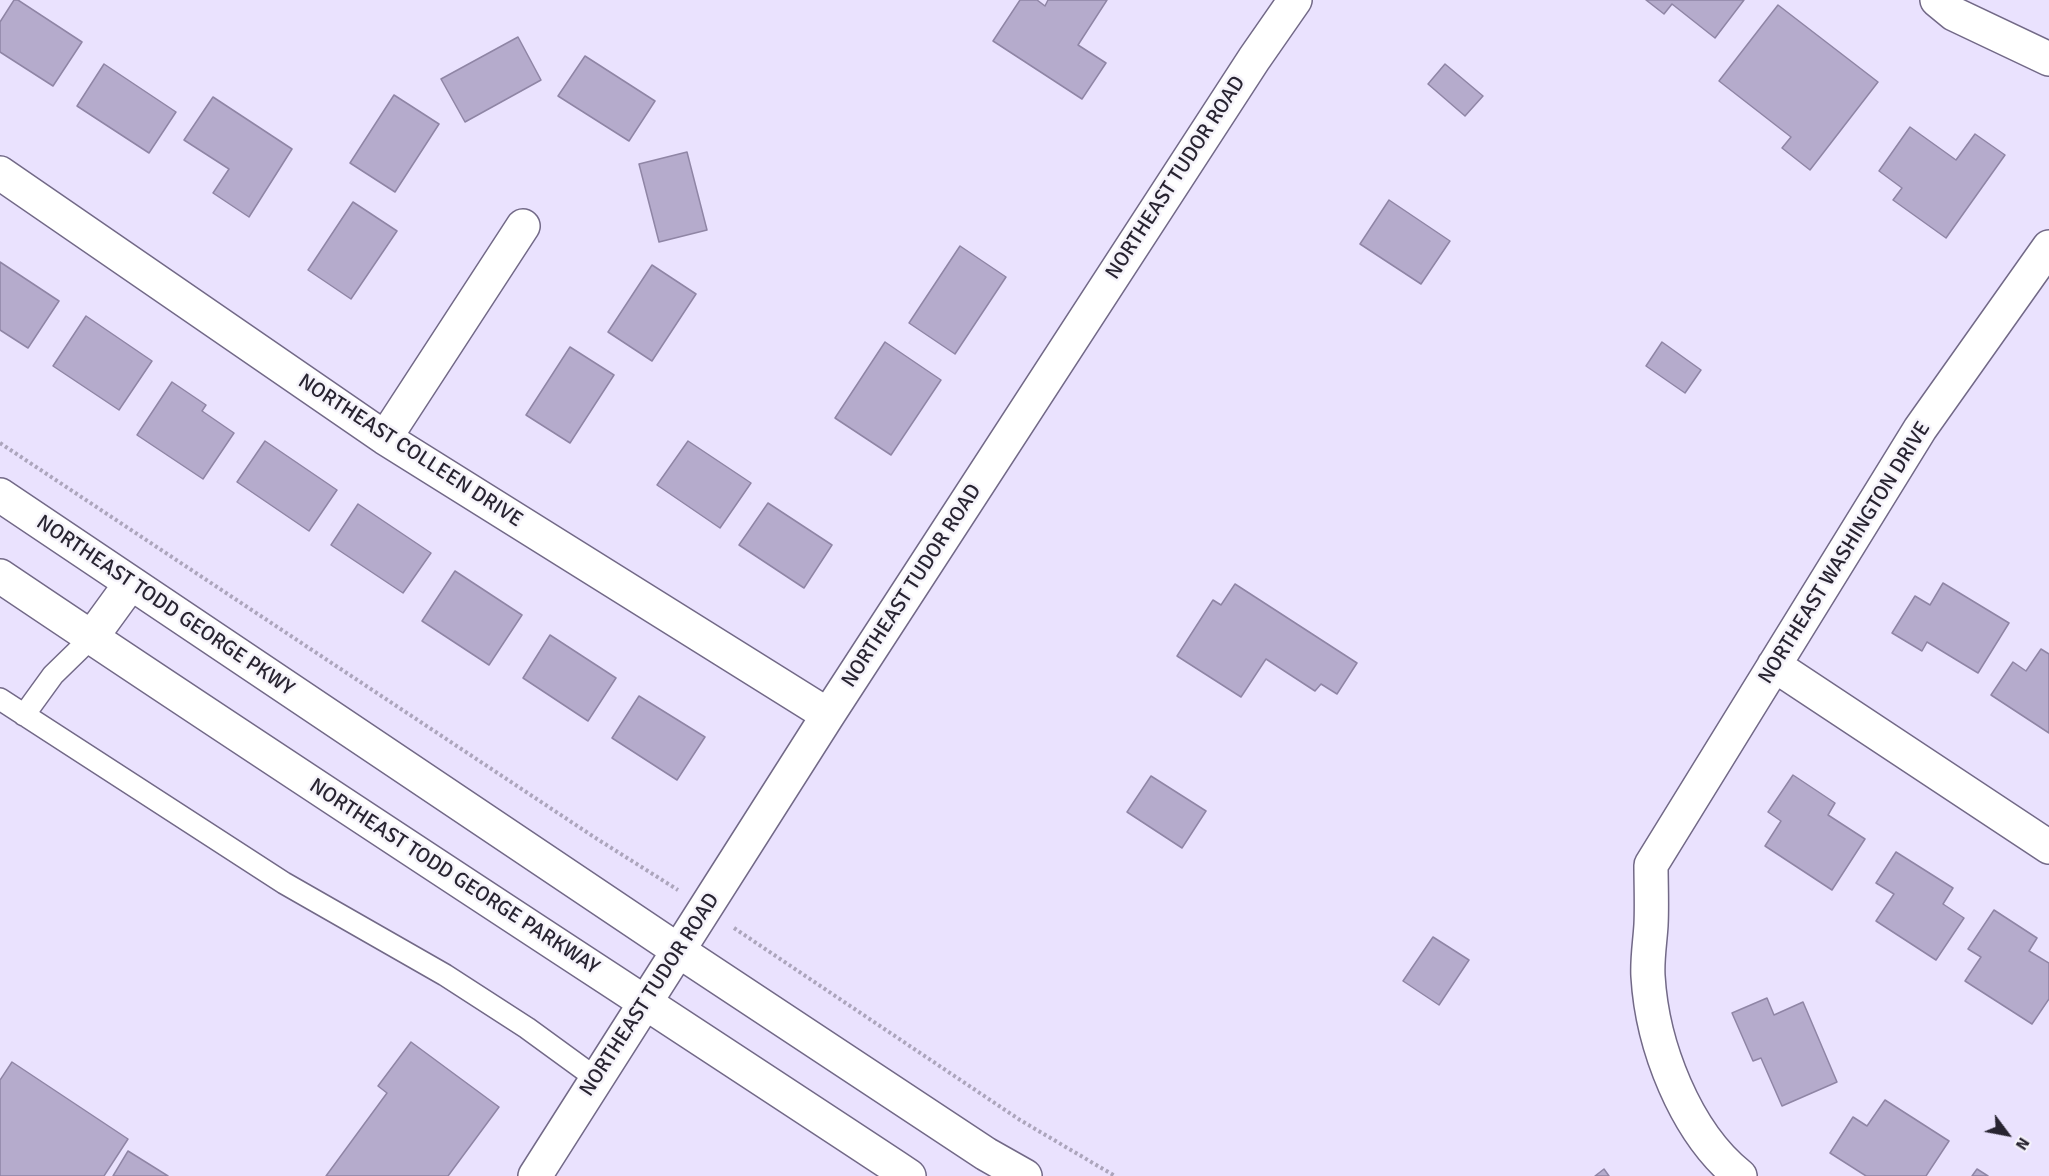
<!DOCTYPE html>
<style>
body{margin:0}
#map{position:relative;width:2049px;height:1176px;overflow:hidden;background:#eae2fe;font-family:Signika,sans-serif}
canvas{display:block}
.north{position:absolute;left:1977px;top:1104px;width:60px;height:60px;-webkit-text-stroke:4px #f5f3fa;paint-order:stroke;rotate:122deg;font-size:16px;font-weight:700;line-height:24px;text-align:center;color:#282431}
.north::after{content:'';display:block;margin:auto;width:21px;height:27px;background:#282431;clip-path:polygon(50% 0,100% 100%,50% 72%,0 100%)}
</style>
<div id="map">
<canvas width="2049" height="1176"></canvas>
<div class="north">N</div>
</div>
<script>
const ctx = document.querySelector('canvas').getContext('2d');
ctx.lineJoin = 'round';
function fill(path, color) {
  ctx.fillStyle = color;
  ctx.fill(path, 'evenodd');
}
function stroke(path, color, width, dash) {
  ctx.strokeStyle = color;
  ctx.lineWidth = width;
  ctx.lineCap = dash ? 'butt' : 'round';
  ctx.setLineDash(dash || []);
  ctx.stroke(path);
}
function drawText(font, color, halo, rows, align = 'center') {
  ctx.font = font + ' Signika,sans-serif';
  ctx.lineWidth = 5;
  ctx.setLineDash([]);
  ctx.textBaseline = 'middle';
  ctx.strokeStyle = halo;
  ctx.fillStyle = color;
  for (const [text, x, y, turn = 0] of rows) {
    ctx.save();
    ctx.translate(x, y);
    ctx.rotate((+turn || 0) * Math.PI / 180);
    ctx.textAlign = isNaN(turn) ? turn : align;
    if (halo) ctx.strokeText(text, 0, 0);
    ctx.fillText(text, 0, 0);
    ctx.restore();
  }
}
const building = new Path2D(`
 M 14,0 L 18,0 L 82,42 L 53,86 L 0,52 L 0,22 Z
 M 1020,0 L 1037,0 L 1045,6 L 1048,0 L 1107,0 L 1078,45 L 1106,63 L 1082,99 L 993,41 Z
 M 1646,0 L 1744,0 L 1715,38 L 1672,4 L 1664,14 Z
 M 1778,5 L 1878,82 L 1810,170 L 1782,148 L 1791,137 L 1719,81 Z
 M 518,37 L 541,80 L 465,122 L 441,79 Z
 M 585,56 L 655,101 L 629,141 L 558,96 Z
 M 104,64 L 176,112 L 149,153 L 77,106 Z
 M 1445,64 L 1483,96 L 1465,116 L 1428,84 Z
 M 394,95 L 439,124 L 395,192 L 350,163 Z
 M 213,97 L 292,149 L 249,217 L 213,193 L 229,169 L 184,140 Z
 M 1910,127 L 1956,160 L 1975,134 L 2005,155 L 1946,238 L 1893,200 L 1902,188 L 1879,171 Z
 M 687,152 L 707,230 L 659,242 L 639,164 Z
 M 1389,200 L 1450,241 L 1421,284 L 1360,244 Z
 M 353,202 L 397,231 L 351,299 L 308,270 Z
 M 960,246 L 1006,277 L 955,354 L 909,323 Z
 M 0,262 L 59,301 L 28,348 L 0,330 Z
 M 652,265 L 696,294 L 652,361 L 608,332 Z
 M 86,316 L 152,361 L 119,410 L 53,366 Z
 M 885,342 L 941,380 L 891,455 L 835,418 Z
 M 1662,342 L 1701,370 L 1685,393 L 1646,366 Z
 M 570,347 L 614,375 L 570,443 L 526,415 Z
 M 172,382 L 206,405 L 202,411 L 234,433 L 203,479 L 137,435 Z
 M 265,441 L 337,490 L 309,531 L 237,482 Z
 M 688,441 L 751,483 L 720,528 L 657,485 Z
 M 768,503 L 832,545 L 804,588 L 739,545 Z
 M 358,504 L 431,553 L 403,593 L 331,545 Z
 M 455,571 L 522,615 L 489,665 L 422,621 Z
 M 1943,583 L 2009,623 L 1978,673 L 1927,642 L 1922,651 L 1892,633 L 1915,596 L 1930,605 Z
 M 1235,584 L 1357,663 L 1337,694 L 1321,684 L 1315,691 L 1266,659 L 1241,697 L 1177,656 L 1213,600 L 1221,605 Z
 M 550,635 L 616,678 L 588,721 L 523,678 Z
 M 2041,649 L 2049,654 L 2049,733 L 1991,695 L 2013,662 L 2026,671 Z
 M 639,696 L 705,737 L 677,780 L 612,738 Z
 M 1793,775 L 1835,803 L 1828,815 L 1865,839 L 1832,890 L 1765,846 L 1781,821 L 1768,812 Z
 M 1151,776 L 1206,811 L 1182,848 L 1127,812 Z
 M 1896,852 L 1953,888 L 1943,904 L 1964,918 L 1936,960 L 1876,921 L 1894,894 L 1876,883 Z
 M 1994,910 L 2037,938 L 2029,951 L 2049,963 L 2049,999 L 2032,1024 L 1965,981 L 1981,957 L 1968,949 Z
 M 1433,937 L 1469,960 L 1439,1005 L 1403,981 Z
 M 1767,998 L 1774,1015 L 1803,1002 L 1837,1082 L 1782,1106 L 1761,1058 L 1753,1061 L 1732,1013 Z
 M 411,1042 L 499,1107 L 448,1176 L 326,1176 L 387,1093 L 378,1086 Z
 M 12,1062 L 128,1139 L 104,1176 L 0,1176 L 0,1080 Z
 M 1885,1100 L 1949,1141 L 1926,1176 L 1866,1176 L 1830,1153 L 1853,1117 L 1867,1126 Z
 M 128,1151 L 168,1176 L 113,1176 Z
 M 1604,1169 L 1609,1176 L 1595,1176 Z
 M 1977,1169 L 1988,1176 L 1972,1176 Z`);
fill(building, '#b5abcc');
stroke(building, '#8f85a5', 1.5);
const lane = new Path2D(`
 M 0,699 L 284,883 L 445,975 L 527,1028 L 597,1079
 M 24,715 L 53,675 L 91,638`);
const street = new Path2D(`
 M 1937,0 L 1954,14 L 2049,59
 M 0,173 L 385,438 L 828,715
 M 385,438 L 523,226
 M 1774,665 L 2049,847
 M 535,1176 L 828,715 L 1254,59 L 1295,0
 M 1740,1176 C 1685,1132 1652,1045 1648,976 C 1647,959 1650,942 1651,925 C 1652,905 1651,885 1651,865 L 1920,429 L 2049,247`);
const secondary = new Path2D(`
 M 0,495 L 679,951 L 986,1154 L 1025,1176
 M 0,576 C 301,779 606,976 909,1176
 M 91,638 L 131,583`);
stroke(lane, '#726987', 24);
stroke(street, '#726987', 36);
stroke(secondary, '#726987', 36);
stroke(new Path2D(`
 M 0,443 L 594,837 L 678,890
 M 734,928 L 1020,1120 L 1115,1176`), '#aca5bc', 4, [3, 3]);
stroke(lane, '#fff', 21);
stroke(street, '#fff', 33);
stroke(secondary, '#fff', 33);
drawText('21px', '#282431', '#f5f3fa', [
 ["NORTHEAST TUDOR ROAD",1176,178,-57],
 ["NORTHEAST COLLEEN DRIVE",410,451,33],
 ["NORTHEAST WASHINGTON DRIVE",1845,553,-58],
 ["NORTHEAST TUDOR ROAD",912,586,-57],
 ["NORTHEAST TODD GEORGE PKWY",165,606,34],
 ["NORTHEAST TODD GEORGE PARKWAY",454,877,33],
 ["NORTHEAST TUDOR ROAD",650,995,-57]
]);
</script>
